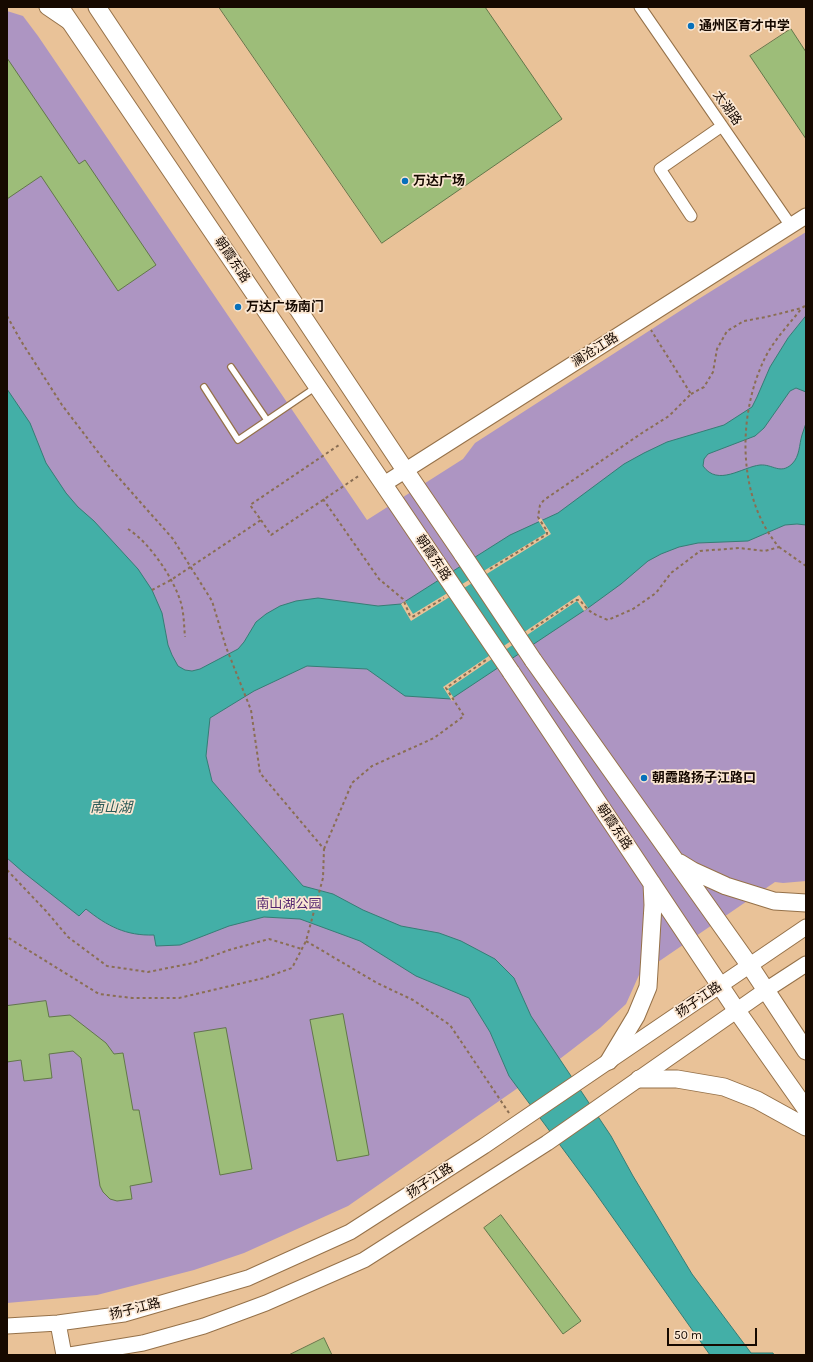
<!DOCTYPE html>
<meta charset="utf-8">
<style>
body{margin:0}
#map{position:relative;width:813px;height:1362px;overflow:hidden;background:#e9c298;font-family:Karla,sans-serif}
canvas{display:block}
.frame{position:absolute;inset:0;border:8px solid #160900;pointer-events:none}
.scale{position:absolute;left:667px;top:1328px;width:90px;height:18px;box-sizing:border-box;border:2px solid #160900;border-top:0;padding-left:5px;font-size:12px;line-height:14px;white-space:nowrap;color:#160900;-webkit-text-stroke:3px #fbe7d2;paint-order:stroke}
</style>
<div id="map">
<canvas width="813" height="1362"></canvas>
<div class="frame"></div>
<div class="scale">50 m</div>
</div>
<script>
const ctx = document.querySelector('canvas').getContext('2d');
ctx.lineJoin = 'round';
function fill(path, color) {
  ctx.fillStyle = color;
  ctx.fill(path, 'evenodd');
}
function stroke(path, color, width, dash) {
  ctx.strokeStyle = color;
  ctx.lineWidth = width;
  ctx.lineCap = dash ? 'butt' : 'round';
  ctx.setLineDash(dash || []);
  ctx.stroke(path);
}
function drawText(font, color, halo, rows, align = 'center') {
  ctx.font = font + ' Karla,"Noto Sans SC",sans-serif';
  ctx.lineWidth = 3.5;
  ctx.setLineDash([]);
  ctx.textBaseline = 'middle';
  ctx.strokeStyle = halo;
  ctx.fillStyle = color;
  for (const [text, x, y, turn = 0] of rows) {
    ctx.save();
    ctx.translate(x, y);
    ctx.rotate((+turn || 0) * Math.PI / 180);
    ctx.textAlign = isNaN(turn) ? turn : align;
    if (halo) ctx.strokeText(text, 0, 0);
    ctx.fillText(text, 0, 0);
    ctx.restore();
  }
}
fill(new Path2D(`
 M 7,11 L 23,16 L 38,36 L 367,520 L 463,459 L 475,443 L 697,300 L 806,232 L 806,881 L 783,883 L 775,882 L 639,975 L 626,1004 L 600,1028 L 561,1058 L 348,1206 L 244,1253 L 194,1270 L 97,1295 L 7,1303 Z`), '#ad95c2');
const water = new Path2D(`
 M 806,316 L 806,392 L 796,388 L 790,391 L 764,428 L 755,436 L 708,454 L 704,459 L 703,466 C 718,487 742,467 760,465 C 773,464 780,475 792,464 C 800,456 799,445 802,435 C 803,431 805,427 806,423 L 806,525 L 797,524 L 785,525 L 748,541 L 698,543 L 679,547 L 661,554 L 648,561 L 621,584 L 588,608 L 451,699 L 405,696 L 367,669 L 307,666 L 254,691 L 210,718 L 206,756 L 212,781 L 303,886 L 333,894 L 363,910 L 401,926 L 439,933 L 461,941 L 495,959 L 514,978 L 531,1016 L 611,1136 L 633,1176 L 692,1274 L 751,1353 L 773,1353 L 774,1355 L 710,1355 L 594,1191 L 509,1076 L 490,1032 L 469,998 L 416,976 L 360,941 L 300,919 L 264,917 L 229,926 L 180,945 L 156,946 L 154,935 C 126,936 107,926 86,909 L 79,916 L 23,872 L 7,858 L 7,389 L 30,423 L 46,463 L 66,493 L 78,507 L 94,521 L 138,569 L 152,590 L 162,613 L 168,645 L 172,655 L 178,666 L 185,670 L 192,671 L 200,669 L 238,649 L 244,642 L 256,622 L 266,614 L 280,606 L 296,601 L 318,598 L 378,606 L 401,604 L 510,535 L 558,513 L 624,464 L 644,453 L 667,442 L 724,425 L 752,407 L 757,397 L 770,367 L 788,338 Z`);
fill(water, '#43afa7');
stroke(water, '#367d75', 1);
fill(new Path2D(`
 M 541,518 L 551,534 L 411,621 L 401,604 L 405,601 L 413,614 L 546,533 L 538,520 Z
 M 579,595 L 588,608 L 584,611 L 577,601 L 448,689 L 455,700 L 452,701 L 443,687 Z`), '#e9c298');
const building = new Path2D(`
 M 219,7 L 485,7 L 562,119 L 382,243 Z
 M 791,29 L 806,52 L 806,139 L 750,56 Z
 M 7,58 L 79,164 L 85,160 L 156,265 L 118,291 L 41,176 L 7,199 Z
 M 46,1001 L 49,1017 L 70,1015 L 106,1043 L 114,1054 L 123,1053 L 133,1110 L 139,1110 L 152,1182 L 130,1186 L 132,1199 L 117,1201 L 110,1199 L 103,1192 L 100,1186 L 81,1058 L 73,1051 L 49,1054 L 52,1078 L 24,1081 L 21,1060 L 7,1062 L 7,1006 Z
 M 343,1014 L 369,1155 L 337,1161 L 310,1020 Z
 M 226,1028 L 252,1169 L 220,1175 L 194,1033 Z
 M 501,1215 L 581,1321 L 563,1334 L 484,1228 Z
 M 324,1338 L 332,1355 L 289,1355 Z`);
fill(building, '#9dbd79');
stroke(building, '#62774a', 1);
const lane = new Path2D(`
 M 231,367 L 267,420
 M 204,387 L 238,440 L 316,387`);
const street = new Path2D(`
 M 640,7 L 791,226
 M 691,216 L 660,169 L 722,126`);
const secondary = new Path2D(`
 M 47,7 L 69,22
 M 384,484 L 806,216
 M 58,1323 L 64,1355
 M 7,1326 L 58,1323 L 124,1314 L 248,1278 L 350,1232 L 484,1146 L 806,927
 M 70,1355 L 143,1343 L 204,1326 L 266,1303 L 364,1260 L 547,1143 L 766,990 L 806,964`);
const primary = new Path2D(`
 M 60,7 L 439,566
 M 97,7 L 405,470 L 463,555
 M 533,660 L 750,966 L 806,1051
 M 511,672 L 737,1011 L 806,1109
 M 680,863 L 693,871 L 726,886 L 774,901 L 806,903
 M 609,1061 L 636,1016 L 648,987 L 653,905 L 652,883
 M 639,1079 L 677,1079 L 724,1087 L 757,1100 L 806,1127`);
stroke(lane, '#957149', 8);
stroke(street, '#957149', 13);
stroke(secondary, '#957149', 17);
stroke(primary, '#957149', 19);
stroke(new Path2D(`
 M 7,316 L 21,341 L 62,405 L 111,469 L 173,539 L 212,601 L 226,647 L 251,710 L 260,773 L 324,849 L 323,878 L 306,941 L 292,968 L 264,978 L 179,998 L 132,998 L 99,994 L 7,937
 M 691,394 L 704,387 L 713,372 L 717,349 L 727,331 L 744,321 L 766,317 L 802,308 L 806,305
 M 323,499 L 379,579 L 403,599 L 410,616 L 412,617 L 414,616 L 444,598
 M 261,520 L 271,535 L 360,475
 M 128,529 C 150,543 174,579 181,603 C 184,614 184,626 185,637
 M 779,547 L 806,566
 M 490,569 L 547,534 L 547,531 L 538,517 L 540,505 L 544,500 L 642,433 L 669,416 L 691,394 L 651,330
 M 152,590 L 171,580 L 261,520 L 250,505 L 339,445
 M 531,630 L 575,600 L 580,600 C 589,613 594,614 608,620 L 633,609 L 656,593 L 671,573 L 700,551 L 739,548 L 765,551 L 779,547 C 736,497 737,411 767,354 C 776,338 790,323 802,308
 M 324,849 L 352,783 L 372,766 L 434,738 L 464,716 L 446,688 L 486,660
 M 7,870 L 46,911 L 68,937 L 107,966 L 148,972 L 193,963 L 229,950 L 269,939 L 302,949
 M 306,941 L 377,983 L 413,1000 L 450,1025 L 509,1113`), '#8a6e53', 2, [3, 3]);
stroke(lane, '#fff', 5.5);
stroke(street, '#fff', 11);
stroke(secondary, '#fff', 15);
stroke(primary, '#fff', 17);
const primaryBridge = new Path2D(`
 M 463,555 L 533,660
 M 439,566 L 511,672`);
stroke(primaryBridge, '#957149', 19, []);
stroke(primaryBridge, '#fff', 17);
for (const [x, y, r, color] of [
 [691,26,4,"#0770bb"],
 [405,181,4,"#0770bb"],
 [238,307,4,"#0770bb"],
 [644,778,4,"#0770bb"]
]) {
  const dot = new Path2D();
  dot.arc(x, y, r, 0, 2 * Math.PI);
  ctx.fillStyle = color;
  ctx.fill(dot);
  stroke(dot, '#fbe7d2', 1.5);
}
drawText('bold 13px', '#160900', '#fbe7d2', [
 ["通州区育才中学",699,26],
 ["万达广场",413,181],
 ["万达广场南门",246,307],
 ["朝霞路扬子江路口",652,778]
], 'left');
drawText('13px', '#160900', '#fbe7d2', [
 ["太湖路",727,108,55],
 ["朝霞东路",232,260,56],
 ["澜沧江路",595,350,-32],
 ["朝霞东路",433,558,56],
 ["朝霞东路",614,827,56],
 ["扬子江路",699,1000,-34],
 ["扬子江路",430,1181,-33],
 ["扬子江路",135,1309,-14]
]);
drawText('13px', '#51246f', '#fbe7d2', [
 ["南山湖公园",289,904]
]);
drawText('italic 14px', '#2b5956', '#fbe7d2', [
 ["南山湖",111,808]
]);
</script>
